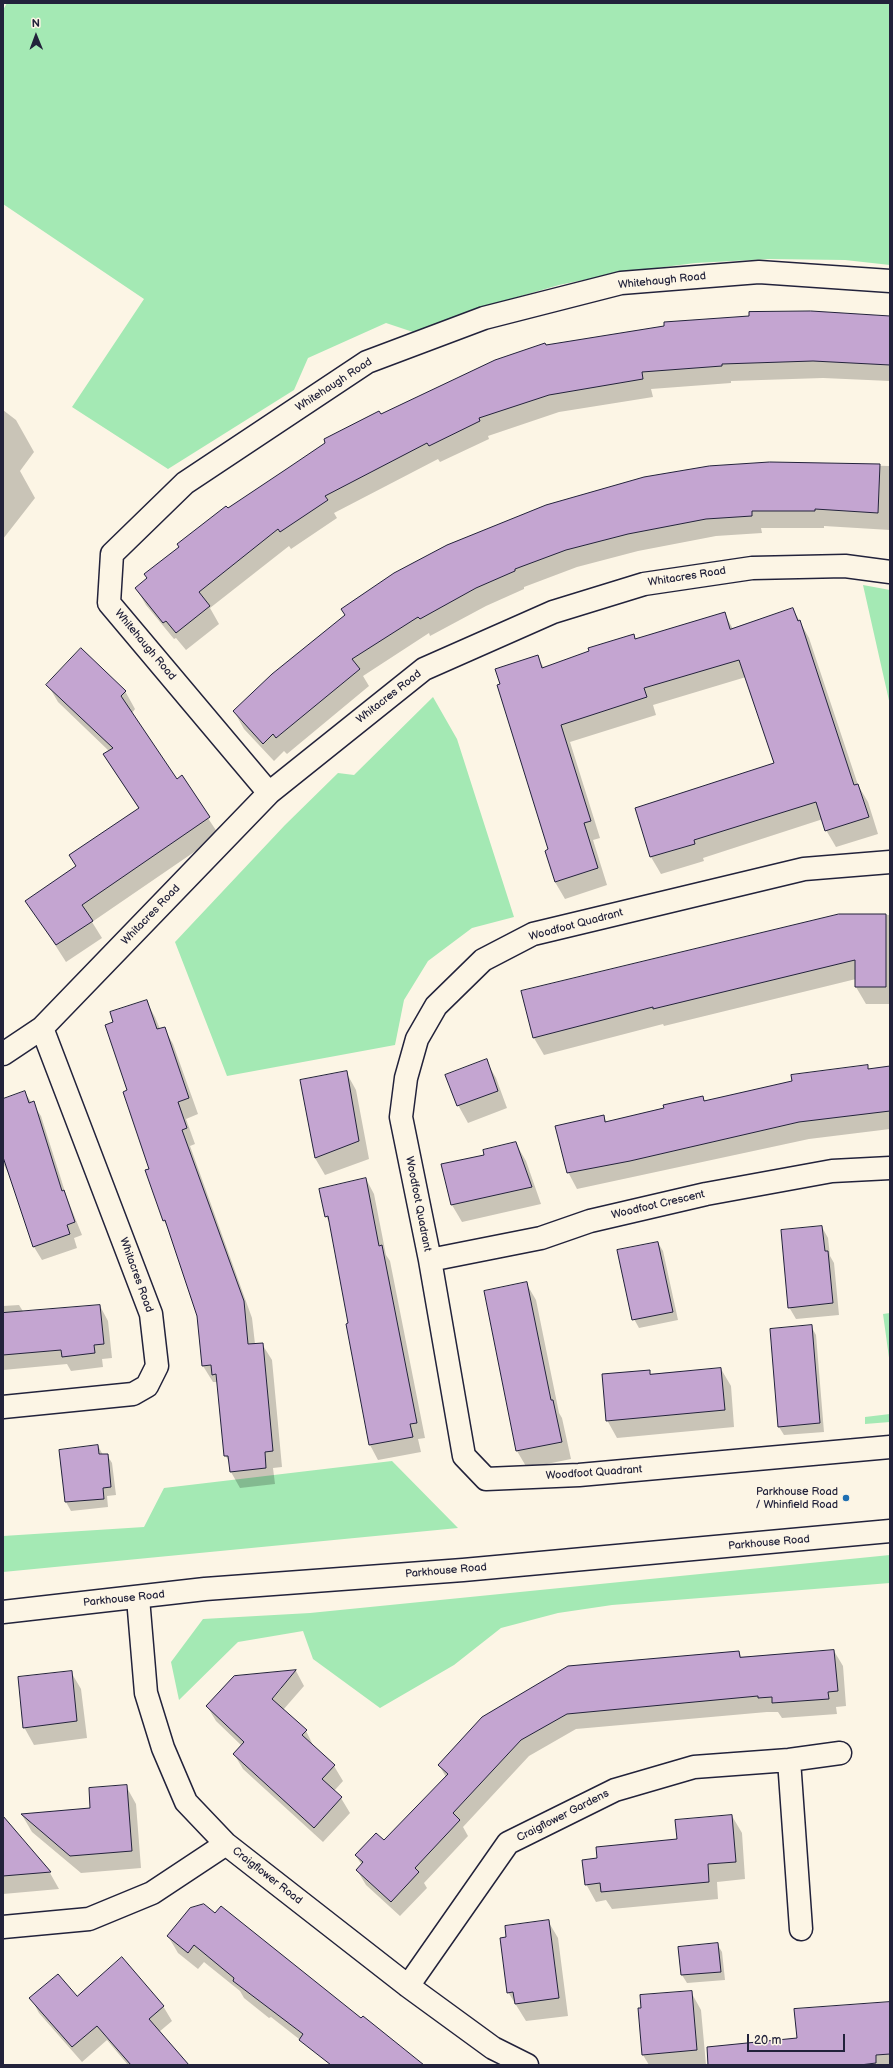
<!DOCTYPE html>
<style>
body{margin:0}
#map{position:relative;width:893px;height:2068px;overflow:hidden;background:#fcf5e5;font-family:"Balsamiq Sans",sans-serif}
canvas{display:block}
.frame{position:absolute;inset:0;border:4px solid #22223b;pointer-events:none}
.north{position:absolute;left:16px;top:16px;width:40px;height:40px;-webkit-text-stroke:3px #fcf5e5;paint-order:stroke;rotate:359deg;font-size:11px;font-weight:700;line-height:16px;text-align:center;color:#22223b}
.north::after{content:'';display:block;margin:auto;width:14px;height:18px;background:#22223b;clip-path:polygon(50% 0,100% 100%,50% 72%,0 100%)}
.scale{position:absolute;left:747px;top:2034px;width:98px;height:18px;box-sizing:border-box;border:2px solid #22223b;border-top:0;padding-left:5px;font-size:12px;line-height:14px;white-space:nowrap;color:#22223b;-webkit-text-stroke:3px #fcf5e5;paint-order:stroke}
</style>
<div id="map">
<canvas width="893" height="2068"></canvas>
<div class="frame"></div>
<div class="north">N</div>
<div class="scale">20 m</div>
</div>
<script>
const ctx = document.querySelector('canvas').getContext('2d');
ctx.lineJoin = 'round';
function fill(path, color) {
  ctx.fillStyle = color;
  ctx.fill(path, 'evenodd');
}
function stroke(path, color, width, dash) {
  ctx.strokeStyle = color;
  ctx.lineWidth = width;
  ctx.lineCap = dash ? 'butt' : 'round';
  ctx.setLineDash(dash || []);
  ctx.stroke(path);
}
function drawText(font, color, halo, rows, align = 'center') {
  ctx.font = font + ' "Balsamiq Sans",sans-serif';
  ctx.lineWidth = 3;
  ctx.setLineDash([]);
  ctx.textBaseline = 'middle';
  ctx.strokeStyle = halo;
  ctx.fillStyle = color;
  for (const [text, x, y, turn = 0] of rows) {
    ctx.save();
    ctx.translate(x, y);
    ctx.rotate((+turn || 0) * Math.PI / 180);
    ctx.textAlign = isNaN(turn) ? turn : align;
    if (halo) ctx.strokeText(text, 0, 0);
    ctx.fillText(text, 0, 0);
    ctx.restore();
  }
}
fill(new Path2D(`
 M 7,3 L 890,3 L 890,265 L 845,260 L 770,259 L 695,263 L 618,273 L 559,285 L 504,301 L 413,332 L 386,323 L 308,358 L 294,390 L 168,469 L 72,407 L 144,299 L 3,204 L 3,10 Z
 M 863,585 L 890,590 L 890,705 Z
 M 433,697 L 457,739 L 514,917 L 472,928 L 428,961 L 404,1000 L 395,1045 L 227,1076 L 175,942 L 285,825 L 338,773 L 354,775 Z
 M 890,1313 L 890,1365 L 883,1314 Z
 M 890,1414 L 890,1422 L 865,1424 L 865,1417 Z
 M 392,1461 L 458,1528 L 3,1572 L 3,1536 L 144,1527 L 164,1488 Z
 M 890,1555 L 890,1583 L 612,1605 L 558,1613 L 501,1628 L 454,1665 L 380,1708 L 313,1659 L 303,1631 L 238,1642 L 179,1700 L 171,1662 L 203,1619 L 310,1613 Z`), '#a4e9b4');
fill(new Path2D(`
 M 890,317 L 890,381 L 823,378 L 731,381 L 731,383 L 651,389 L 653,397 L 559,412 L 488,436 L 489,439 L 440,462 L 438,459 L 334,513 L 337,518 L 291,549 L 289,546 L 210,608 L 219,624 L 186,650 L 176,638 L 174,639 L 146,605 L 136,588 L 228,510 L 380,415 L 546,347 Z
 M 3,410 L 16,420 L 34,452 L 20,471 L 35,498 L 3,539 Z
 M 770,463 L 890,466 L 890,530 L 824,526 L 824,528 L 761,528 L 762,533 L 716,536 L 638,551 L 577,567 L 524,587 L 524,589 L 486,606 L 430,636 L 429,633 L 363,676 L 369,686 L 287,754 L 284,751 L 274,761 L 244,729 L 234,711 L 447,545 L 546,506 Z
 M 793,609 L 809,638 L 858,785 L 868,802 L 878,834 L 836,847 L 826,830 L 823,819 L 703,858 L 704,861 L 661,874 L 651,857 L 775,763 L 746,677 L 653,705 L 656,715 L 570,742 L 600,838 L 593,840 L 607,885 L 565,899 L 555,882 L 550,850 L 501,684 L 537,656 L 544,668 L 634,636 L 636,640 L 724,613 L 733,629 Z
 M 48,685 L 125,691 L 135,709 L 132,713 L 177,780 L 181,777 L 219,835 L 92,922 L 102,938 L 66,962 L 27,901 L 77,867 L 139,809 L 104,755 L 109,751 L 58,702 Z
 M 839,915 L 890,915 L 890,1004 L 866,1004 L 856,987 L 856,979 L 664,1026 L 663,1024 L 544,1055 L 534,1038 L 522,992 Z
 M 146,1001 L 155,1017 L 160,1029 L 164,1028 L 173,1044 L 198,1114 L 186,1119 L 195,1144 L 190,1146 L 252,1318 L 255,1344 L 262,1344 L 272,1360 L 282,1467 L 273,1468 L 275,1484 L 240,1488 L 231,1472 L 230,1463 L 225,1455 L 217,1382 L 213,1382 L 203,1366 L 198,1315 L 169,1230 L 164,1221 L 147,1170 L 150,1169 L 129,1090 L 114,1023 Z
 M 486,1061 L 496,1078 L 507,1108 L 468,1123 L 458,1105 Z
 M 867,1066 L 869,1070 L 890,1068 L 890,1129 L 809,1139 L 577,1189 L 568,1172 L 603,1116 L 607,1122 L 703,1098 L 705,1101 Z
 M 346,1072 L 356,1090 L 369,1159 L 325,1175 L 315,1158 Z
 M 25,1093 L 41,1116 L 67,1198 L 82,1235 L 74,1238 L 77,1248 L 42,1260 L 34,1247 L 13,1183 L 3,1163 L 3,1100 Z
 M 516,1144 L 526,1161 L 541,1204 L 462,1222 L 452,1205 L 443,1164 L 485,1155 Z
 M 366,1179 L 374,1194 L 386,1255 L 390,1261 L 425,1438 L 418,1439 L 421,1452 L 378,1460 L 370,1445 L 347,1325 L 350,1324 L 330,1224 L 326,1216 Z
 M 822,1227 L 828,1238 L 830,1256 L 834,1263 L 839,1315 L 796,1319 L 789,1307 Z
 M 658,1243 L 663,1251 L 678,1320 L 639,1328 L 634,1319 Z
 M 526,1283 L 536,1300 L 559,1413 L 562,1418 L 571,1459 L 527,1468 L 517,1451 Z
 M 19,1305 L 24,1313 L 100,1306 L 108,1321 L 112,1358 L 102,1359 L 103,1367 L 71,1371 L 67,1364 L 3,1370 L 3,1306 Z
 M 811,1326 L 816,1335 L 824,1432 L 784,1435 L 779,1427 Z
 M 721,1369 L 731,1386 L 734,1427 L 617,1438 L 607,1420 L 649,1371 L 651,1375 Z
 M 98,1446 L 103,1455 L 107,1455 L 112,1463 L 116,1495 L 107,1496 L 108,1507 L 71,1511 L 66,1502 L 61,1451 Z
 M 834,1651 L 843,1666 L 846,1706 L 836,1707 L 837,1714 L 782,1718 L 778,1712 L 767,1712 L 576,1729 L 529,1756 L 463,1827 L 468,1836 L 424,1883 L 427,1888 L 400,1916 L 366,1885 L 357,1870 L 362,1865 L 356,1856 L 384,1841 L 446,1777 L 439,1765 L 483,1717 L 739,1652 L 742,1658 Z
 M 296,1671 L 304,1686 L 283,1710 L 306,1731 L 314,1747 L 334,1766 L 343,1781 L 334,1791 L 341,1798 L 350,1813 L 323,1842 L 243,1769 L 234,1754 L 242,1746 L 216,1721 L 207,1706 L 235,1677 ZM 280,1688 L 282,1688 L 269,1703 Z
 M 71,1672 L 81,1689 L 87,1738 L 34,1745 L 24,1727 Z
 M 126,1786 L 136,1804 L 141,1868 L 81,1873 L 32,1832 L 22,1815 L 91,1809 Z
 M 732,1816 L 742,1833 L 745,1879 L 717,1882 L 718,1899 L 612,1909 L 606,1900 L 596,1902 L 586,1884 L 598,1859 L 678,1840 Z
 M 16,1833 L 50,1873 L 59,1889 L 3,1894 L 3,1834 Z
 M 190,1909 L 361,2019 L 424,2065 L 338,2065 L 327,2061 L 271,2017 L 269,2018 L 244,1998 L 240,1991 L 204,1962 L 198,1969 L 178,1953 L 168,1936 Z
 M 548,1921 L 558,1938 L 568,2016 L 526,2021 L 508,1992 L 507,1937 Z
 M 717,1944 L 722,1952 L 725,1980 L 687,1983 L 682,1975 Z
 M 691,1992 L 701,2010 L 706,2065 L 649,2065 L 643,2055 L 639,2009 Z
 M 77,1997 L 163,2006 L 172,2021 L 159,2032 L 187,2065 L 128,2065 L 107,2040 L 82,2062 L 39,2013 L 31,1998 Z
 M 890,2003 L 890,2065 L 727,2065 L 798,2038 Z`), '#0003');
const building = new Path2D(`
 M 811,311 L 890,316 L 890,365 L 813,361 L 722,364 L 722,366 L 642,372 L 643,379 L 549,395 L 479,418 L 480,421 L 429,446 L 427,443 L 325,496 L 328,500 L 280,532 L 278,529 L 199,592 L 210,606 L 176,633 L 166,621 L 163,623 L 135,588 L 147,578 L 144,574 L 179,547 L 177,544 L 226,506 L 228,508 L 288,468 L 325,443 L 324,439 L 379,411 L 381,414 L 495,360 L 545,343 L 546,345 L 664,326 L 664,322 L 749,316 L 749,312 Z
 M 770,462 L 880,464 L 878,513 L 815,509 L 815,511 L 752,511 L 752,516 L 706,519 L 628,534 L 566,550 L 515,569 L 515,571 L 476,588 L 420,619 L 418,617 L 352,659 L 360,669 L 276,738 L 273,734 L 263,744 L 233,711 L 272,674 L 345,615 L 341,609 L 394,573 L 447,545 L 546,505 L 644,477 L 709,466 Z
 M 793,608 L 798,621 L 800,620 L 854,785 L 858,784 L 869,817 L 825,831 L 816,802 L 694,840 L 695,844 L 650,857 L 635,808 L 774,763 L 739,660 L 644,688 L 647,697 L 561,725 L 591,821 L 584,823 L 598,868 L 555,882 L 545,851 L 548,849 L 497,685 L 500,684 L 495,669 L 538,655 L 542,668 L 589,651 L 588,648 L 634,634 L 635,639 L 725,612 L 730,629 Z
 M 81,648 L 126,691 L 121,696 L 177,779 L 182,775 L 210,817 L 82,905 L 93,921 L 56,945 L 25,901 L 76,866 L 69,855 L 139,808 L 103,754 L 113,748 L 46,685 Z
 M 839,914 L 886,914 L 886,987 L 855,987 L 855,960 L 653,1009 L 653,1007 L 533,1038 L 521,991 Z
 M 147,1000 L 157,1029 L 165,1027 L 189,1098 L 178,1102 L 187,1128 L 182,1130 L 244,1301 L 248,1344 L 263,1343 L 273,1451 L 265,1452 L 266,1468 L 230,1472 L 228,1456 L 224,1456 L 216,1374 L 212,1375 L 211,1365 L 202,1366 L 197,1316 L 165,1220 L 163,1221 L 145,1170 L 149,1169 L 123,1092 L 127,1090 L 105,1025 L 113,1022 L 110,1012 Z
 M 487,1059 L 498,1091 L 457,1106 L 445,1075 Z
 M 868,1065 L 868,1069 L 890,1066 L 890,1111 L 799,1122 L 630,1161 L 567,1173 L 555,1126 L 604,1115 L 605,1122 L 664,1108 L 663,1105 L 703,1096 L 704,1101 L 792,1081 L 791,1075 Z
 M 347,1071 L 359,1141 L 315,1158 L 300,1080 Z
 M 25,1091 L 29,1103 L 34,1101 L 62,1191 L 64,1190 L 75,1222 L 67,1225 L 70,1234 L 33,1247 L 3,1157 L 3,1099 Z
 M 516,1142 L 532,1187 L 451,1205 L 441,1164 L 484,1155 L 483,1150 Z
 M 366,1178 L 379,1246 L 382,1245 L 417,1423 L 410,1424 L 413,1437 L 369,1445 L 346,1324 L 348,1323 L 328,1216 L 325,1217 L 319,1189 Z
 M 822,1226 L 825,1251 L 828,1251 L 833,1303 L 788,1308 L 781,1230 Z
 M 658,1242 L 673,1312 L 632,1320 L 617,1250 Z
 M 527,1282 L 551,1400 L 553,1400 L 562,1442 L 516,1451 L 484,1291 Z
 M 100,1305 L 104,1344 L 94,1345 L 95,1353 L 62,1357 L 61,1350 L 3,1355 L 3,1313 Z
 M 812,1325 L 820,1423 L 778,1427 L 770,1329 Z
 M 721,1368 L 725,1410 L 606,1421 L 602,1374 L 650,1370 L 650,1374 Z
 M 98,1445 L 99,1454 L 108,1454 L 111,1487 L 103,1488 L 104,1499 L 65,1502 L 59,1450 Z
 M 834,1650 L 838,1691 L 828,1692 L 829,1699 L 772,1703 L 772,1697 L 758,1698 L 758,1696 L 567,1714 L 521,1740 L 453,1813 L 460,1820 L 415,1868 L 419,1872 L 391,1902 L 356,1870 L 363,1862 L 355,1855 L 376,1833 L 384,1840 L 448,1774 L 438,1765 L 482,1717 L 568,1666 L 739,1651 L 740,1657 Z
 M 296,1670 L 272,1699 L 307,1730 L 302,1735 L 335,1765 L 322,1779 L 342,1797 L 314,1828 L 233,1754 L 244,1742 L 206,1706 L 234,1676 Z
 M 72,1671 L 77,1721 L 23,1728 L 18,1677 Z
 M 127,1785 L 132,1851 L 70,1856 L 21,1814 L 90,1808 L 89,1788 Z
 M 732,1815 L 736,1862 L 708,1864 L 709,1882 L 601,1892 L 600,1883 L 585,1885 L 582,1860 L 597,1858 L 596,1847 L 677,1839 L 675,1820 Z
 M 3,1816 L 51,1872 L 3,1876 Z
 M 204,1904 L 215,1913 L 221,1906 L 361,2018 L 363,2016 L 424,2065 L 331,2065 L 299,2040 L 303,2034 L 233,1981 L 234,1978 L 194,1945 L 188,1953 L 167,1936 L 190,1908 Z
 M 549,1920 L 559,1998 L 515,2004 L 513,1992 L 507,1993 L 500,1938 L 506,1937 L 505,1926 Z
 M 718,1943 L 721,1972 L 681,1975 L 678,1947 Z
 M 122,1957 L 164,2006 L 149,2019 L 189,2065 L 131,2065 L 97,2026 L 72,2047 L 29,1998 L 58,1974 L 77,1996 Z
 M 692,1991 L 697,2050 L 642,2055 L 638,2008 L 641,2008 L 640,1995 Z
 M 890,2002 L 890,2054 L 876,2055 L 876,2063 L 860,2065 L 708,2065 L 707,2047 L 797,2038 L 794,2009 Z`);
fill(building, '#c4a5d1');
stroke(building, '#22223b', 1);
const minor = new Path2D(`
 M 269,793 L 109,603 L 112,554 L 185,483 L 367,362 L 484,318 L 621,283 L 759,272 L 890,281
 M 890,862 L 804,869 L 533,934 L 483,960 L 436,1006 L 417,1039 L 406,1078 L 401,1117 L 430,1260 L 464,1456 L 486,1479 L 579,1475 L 890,1447
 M 3,1054 L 42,1028 L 269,793 L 424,669 L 553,612 L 644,584 L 752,568 L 845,566 L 890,572
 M 430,1260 L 541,1238 L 590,1221 L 706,1194 L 832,1171 L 890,1168
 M 3,1407 L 133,1394 L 147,1386 L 157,1366 L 151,1314 L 42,1028
 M 138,1598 L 146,1693 L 163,1748 L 186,1802 L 226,1844 L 408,1986 L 493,2048 L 527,2065
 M 789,1760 L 801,1929
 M 3,1927 L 89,1919 L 152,1893 L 226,1844
 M 408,1986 L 508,1843 L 615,1790 L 694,1767 L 789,1760 L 840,1753`);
const secondary = new Path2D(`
 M 3,1612 L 205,1589 L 463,1570 L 890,1531`);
stroke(minor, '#22223b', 25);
stroke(secondary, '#22223b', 25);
stroke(minor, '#fcf5e5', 22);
stroke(secondary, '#fcf5e5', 22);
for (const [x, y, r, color] of [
 [846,1498,4,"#1f6fb2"]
]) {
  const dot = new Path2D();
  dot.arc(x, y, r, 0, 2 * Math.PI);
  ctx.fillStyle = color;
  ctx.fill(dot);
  stroke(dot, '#fcf5e5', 1.5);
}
drawText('11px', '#22223b', '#fcf5e5', [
 ["Whitehaugh Road",662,281,-6],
 ["Whitehaugh Road",334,385,-33],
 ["Whitacres Road",687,577,-9],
 ["Whitehaugh Road",145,645,50],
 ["Whitacres Road",389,697,-38],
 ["Whitacres Road",151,915,-46],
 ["Woodfoot Quadrant",576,925,-15],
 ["Woodfoot Quadrant",418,1204,79],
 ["Woodfoot Crescent",658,1205,-13],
 ["Whitacres Road",136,1275,70],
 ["Woodfoot Quadrant",594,1473,-4],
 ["Parkhouse Road",769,1543,-5],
 ["Parkhouse Road",446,1571,-5],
 ["Parkhouse Road",124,1599,-6],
 ["Craigflower Gardens",563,1816,-27],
 ["Craigflower Road",267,1876,38]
]);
drawText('11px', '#22223b', '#fcf5e5', [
 ["Parkhouse Road",838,1492],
 ["/ Whinfield Road",838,1505]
], 'right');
</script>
